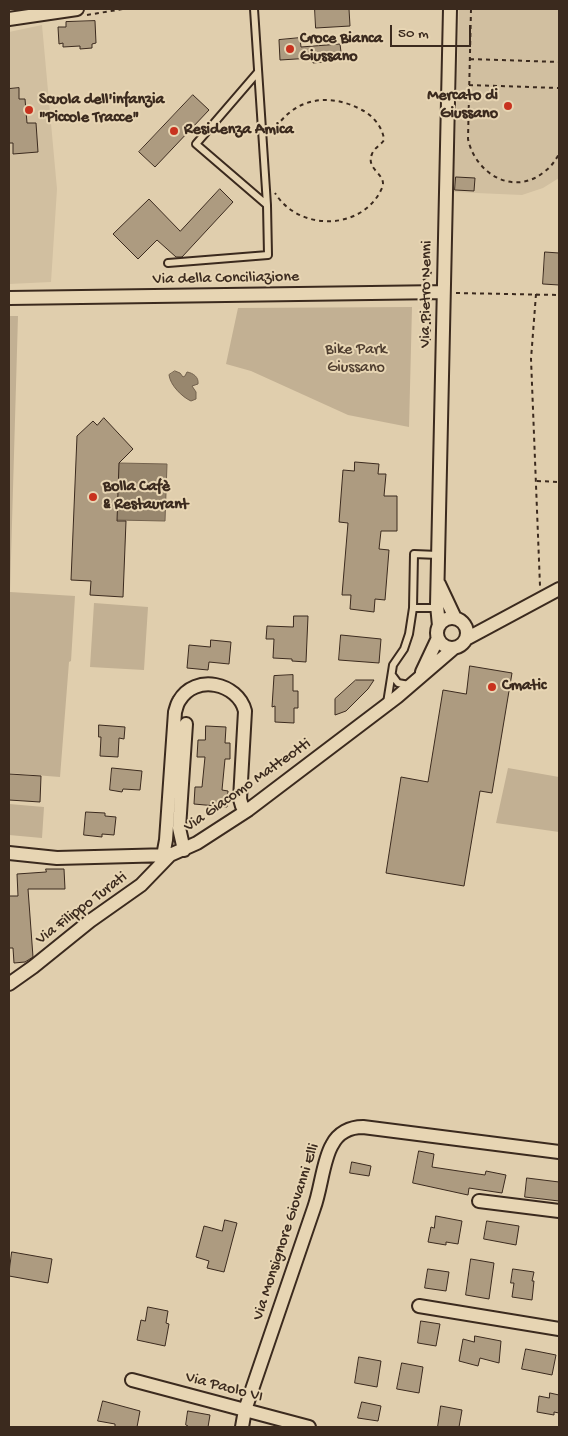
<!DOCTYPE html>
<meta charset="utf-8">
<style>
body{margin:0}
#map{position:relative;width:568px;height:1436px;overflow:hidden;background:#e0cead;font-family:"Gochi Hand",sans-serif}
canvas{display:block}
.frame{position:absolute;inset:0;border:10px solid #3b2a1e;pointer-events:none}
.scale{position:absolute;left:390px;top:25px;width:81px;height:22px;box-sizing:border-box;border:2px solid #3b2a1e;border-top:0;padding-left:6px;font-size:15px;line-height:18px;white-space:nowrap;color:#3b2a1e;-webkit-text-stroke:4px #e7d5b3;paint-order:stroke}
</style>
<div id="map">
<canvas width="568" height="1436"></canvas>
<div class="frame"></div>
<div class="scale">50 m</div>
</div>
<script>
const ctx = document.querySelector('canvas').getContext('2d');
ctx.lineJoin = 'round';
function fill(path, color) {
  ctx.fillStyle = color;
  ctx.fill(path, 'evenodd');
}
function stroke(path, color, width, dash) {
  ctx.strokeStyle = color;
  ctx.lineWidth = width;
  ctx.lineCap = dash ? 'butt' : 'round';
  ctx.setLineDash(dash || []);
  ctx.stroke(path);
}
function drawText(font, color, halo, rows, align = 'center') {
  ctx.font = font + ' "Gochi Hand",sans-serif';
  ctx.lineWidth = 4;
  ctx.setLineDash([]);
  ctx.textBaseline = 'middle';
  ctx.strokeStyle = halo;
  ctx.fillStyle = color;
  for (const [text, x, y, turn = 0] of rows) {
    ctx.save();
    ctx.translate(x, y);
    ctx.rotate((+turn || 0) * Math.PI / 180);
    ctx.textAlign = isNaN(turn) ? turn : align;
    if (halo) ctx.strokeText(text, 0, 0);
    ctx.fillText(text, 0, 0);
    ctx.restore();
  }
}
fill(new Path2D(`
 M 459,9 L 559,9 L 559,178 L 543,188 L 522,195 L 454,192 Z
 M 42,25 L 57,189 L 51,282 L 9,284 L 9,32 Z`), '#d1bfa0');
fill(new Path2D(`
 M 412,307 L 409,427 L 348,415 L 251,371 L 226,364 L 238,308 Z
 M 9,316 L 18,316 L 10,592 L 75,596 L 71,661 L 69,662 L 60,777 L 9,773 Z
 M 94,603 L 148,607 L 144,670 L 90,667 Z
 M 508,768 L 559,777 L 559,832 L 496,823 Z
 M 9,804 L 44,807 L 42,838 L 9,835 Z`), '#c2b093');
const water = new Path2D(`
 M 175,371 L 180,373 L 183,377 L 185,376 L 187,372 C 193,373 199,377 198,384 L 192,386 L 196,392 L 196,399 L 191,401 C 182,397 170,385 169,375 Z
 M 119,463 L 167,464 L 165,521 L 117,520 Z`);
fill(water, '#98876e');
stroke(water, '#73624e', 1);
const building = new Path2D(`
 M 315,9 L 349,9 L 350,26 L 316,28 Z
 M 95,21 L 96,43 L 92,44 L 92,48 L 80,49 L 80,46 L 63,47 L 63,43 L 59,44 L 58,27 L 66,27 L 66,22 Z
 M 300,38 L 301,47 L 340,44 L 342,60 L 313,63 L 312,58 L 280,60 L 279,40 Z
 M 19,88 L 19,99 L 25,99 L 27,123 L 36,123 L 38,152 L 13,154 L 13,143 L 9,143 L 9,89 Z
 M 193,95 L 209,110 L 155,167 L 139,152 Z
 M 456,177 L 475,178 L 474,191 L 455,190 Z
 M 220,189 L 233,202 L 182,257 L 176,257 L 157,240 L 138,259 L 113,234 L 149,199 L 180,231 Z
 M 545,252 L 559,253 L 559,285 L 543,284 Z
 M 104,418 L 133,449 L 119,463 L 117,521 L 126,521 L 123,597 L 90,595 L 91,581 L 71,580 L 77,436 L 93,421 L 97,425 Z
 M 355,462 L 379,464 L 378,474 L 386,474 L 384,496 L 397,496 L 397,531 L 381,531 L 379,549 L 389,550 L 385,600 L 375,599 L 374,612 L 350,609 L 351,595 L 342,595 L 348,523 L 339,522 L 343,470 L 354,471 Z
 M 294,616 L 308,616 L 306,662 L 292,661 L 292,659 L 273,658 L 274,639 L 266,639 L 267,626 L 293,627 Z
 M 341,635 L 381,639 L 379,663 L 339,660 Z
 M 211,640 L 231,642 L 229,664 L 209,662 L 208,670 L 187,668 L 189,645 L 210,647 Z
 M 470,666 L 512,673 L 492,793 L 480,791 L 464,886 L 386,873 L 401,777 L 428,782 L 443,690 L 466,694 Z
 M 293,675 L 293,691 L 298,691 L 298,708 L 294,708 L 294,723 L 275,722 L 275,706 L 272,707 L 274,676 Z
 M 356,680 L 374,680 L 368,689 L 346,711 L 335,715 L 335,699 Z
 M 99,725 L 125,727 L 124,739 L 119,738 L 118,757 L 100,756 L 101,737 L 99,737 Z
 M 206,726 L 226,727 L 225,743 L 230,743 L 230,759 L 225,759 L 222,790 L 228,791 L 227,807 L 194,804 L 195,787 L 202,787 L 205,757 L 197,757 L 198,740 L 205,740 Z
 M 112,768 L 142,771 L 140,790 L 123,789 L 122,792 L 110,790 Z
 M 9,774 L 41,776 L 40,802 L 9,800 Z
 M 86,812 L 105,813 L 105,816 L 116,817 L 114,835 L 102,834 L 102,837 L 84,835 Z
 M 46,869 L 64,869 L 65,889 L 28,889 L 33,957 L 25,962 L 14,963 L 13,948 L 9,948 L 9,896 L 18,896 L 17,874 L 46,872 Z
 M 419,1151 L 434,1154 L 432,1167 L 485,1175 L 486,1171 L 506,1175 L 502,1193 L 469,1188 L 468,1195 L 413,1183 Z
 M 352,1162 L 371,1166 L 369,1176 L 350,1173 Z
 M 527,1178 L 559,1182 L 559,1201 L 525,1197 Z
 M 436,1216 L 462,1221 L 458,1244 L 446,1242 L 446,1245 L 428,1242 L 431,1227 L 434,1228 Z
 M 225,1220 L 237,1223 L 224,1272 L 207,1268 L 209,1261 L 196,1257 L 204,1226 L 222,1231 Z
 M 487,1221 L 519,1226 L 516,1245 L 484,1239 Z
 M 12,1252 L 52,1259 L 48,1283 L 9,1276 Z
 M 471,1259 L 494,1263 L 489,1299 L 466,1295 Z
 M 428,1269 L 449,1272 L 446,1291 L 425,1288 Z
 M 513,1269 L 534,1272 L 532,1281 L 534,1281 L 532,1300 L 512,1297 L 514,1283 L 511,1283 Z
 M 148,1307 L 168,1311 L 166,1323 L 169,1324 L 165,1346 L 137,1340 L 141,1320 L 145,1321 Z
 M 421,1321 L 440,1324 L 436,1346 L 418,1343 Z
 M 475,1336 L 501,1341 L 499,1363 L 480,1358 L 478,1366 L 459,1361 L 463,1339 L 474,1342 Z
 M 526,1349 L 556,1355 L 552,1375 L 522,1369 Z
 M 359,1357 L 381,1361 L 377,1387 L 355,1383 Z
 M 402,1363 L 423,1367 L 419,1393 L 397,1389 Z
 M 550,1393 L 559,1395 L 559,1413 L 554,1412 L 554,1415 L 537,1412 L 539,1396 L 549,1398 Z
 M 103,1401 L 140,1411 L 137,1427 L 115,1427 L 115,1424 L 98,1421 Z
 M 362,1402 L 381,1406 L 378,1421 L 358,1418 Z
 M 441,1406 L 462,1410 L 459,1427 L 438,1427 Z
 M 188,1411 L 210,1415 L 208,1427 L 188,1427 L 188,1426 L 186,1425 Z`);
fill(building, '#ad9b80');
stroke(building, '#3b2a1e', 1);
const lane = new Path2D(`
 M 254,9 L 267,205 L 196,144 L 258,72
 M 168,263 L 268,255 L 267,205
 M 413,608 L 437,608
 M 392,675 L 398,683 L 409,685
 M 387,703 L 393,665 L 404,649 L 409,634 L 413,608 L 414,554 L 438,555`);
const street = new Path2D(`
 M 9,19 L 77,9
 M 9,298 L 443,292
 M 439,584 L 455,618
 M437 633a15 15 0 1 1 30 0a15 15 0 1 1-30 0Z
 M 439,626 L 437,605 L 450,9
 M 466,639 L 559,589
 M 422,672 L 438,638
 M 184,850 L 179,828 L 186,724
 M 9,853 L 57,858 L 170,855 L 197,843 L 248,810 L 397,697 L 454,648
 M 163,856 L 166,840 L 175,712 C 176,709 177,704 179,701 C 195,673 238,683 245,711 L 240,799 L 242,806 L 248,810
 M 9,984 L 33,967 L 90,921 L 141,885 L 170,855
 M 479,1201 L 559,1211
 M 419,1306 L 559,1329
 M 132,1380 L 309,1427
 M 242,1427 L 245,1410 C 268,1343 291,1275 314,1208 C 321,1189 323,1160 332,1145 C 338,1133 350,1127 363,1127 L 559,1152`);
stroke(lane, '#3b2a1e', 10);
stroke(street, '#3b2a1e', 16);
stroke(new Path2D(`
 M 471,9 L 468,139 C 475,173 513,197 544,172 C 551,167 555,161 559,154
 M 87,15 L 123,9
 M 470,59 L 559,62
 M 469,85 L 559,88
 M 272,134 C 291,99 327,91 362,110 C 372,115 383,127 384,140 C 381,145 374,148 372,154 C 365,170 388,174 382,188 C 363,231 299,232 275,193
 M 423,280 L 430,275 L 432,269
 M 456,293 L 559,295
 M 536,294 L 531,359 L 540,586
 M 427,305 L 430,310 L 430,344
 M 537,481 L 559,482`), '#3b2a1e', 2, [4, 4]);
stroke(lane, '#e7d5b3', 6);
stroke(street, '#e7d5b3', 12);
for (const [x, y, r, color] of [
 [290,49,5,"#c8321e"],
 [508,106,5,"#c8321e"],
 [29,110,5,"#c8321e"],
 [174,131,5,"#c8321e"],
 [93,497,5,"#c8321e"],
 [492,687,5,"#c8321e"]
]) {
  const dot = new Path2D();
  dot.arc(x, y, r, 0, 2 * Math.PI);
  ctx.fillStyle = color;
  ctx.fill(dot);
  stroke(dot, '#e7d5b3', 2);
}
drawText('bold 16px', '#3b2a1e', '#e7d5b3', [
 ["Croce Bianca",300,40],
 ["Giussano",300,58],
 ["Mercato di",498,97,"right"],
 ["Giussano",498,115,"right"],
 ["Scuola dell'infanzia",39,101],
 ["\"Piccole Tracce\"",39,119],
 ["Residenza Amica",184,131],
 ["Bolla Cafè",103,488],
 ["& Restaurant",103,506],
 ["Cmatic",502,687]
], 'left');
drawText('16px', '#3b2a1e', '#e7d5b3', [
 ["Via della Conciliazione",226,279,-1],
 ["Via Pietro Nenni",427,294,-89],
 ["Via Giacomo Matteotti",248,786,-35],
 ["Via Filippo Turati",82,909,-37],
 ["Via Monsignore Giovanni Elli",287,1232,-72],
 ["Via Paolo VI",224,1388,15]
]);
drawText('16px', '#4f3e30', '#e7d5b3', [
 ["Bike Park",356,351],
 ["Giussano",356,369]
]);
</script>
